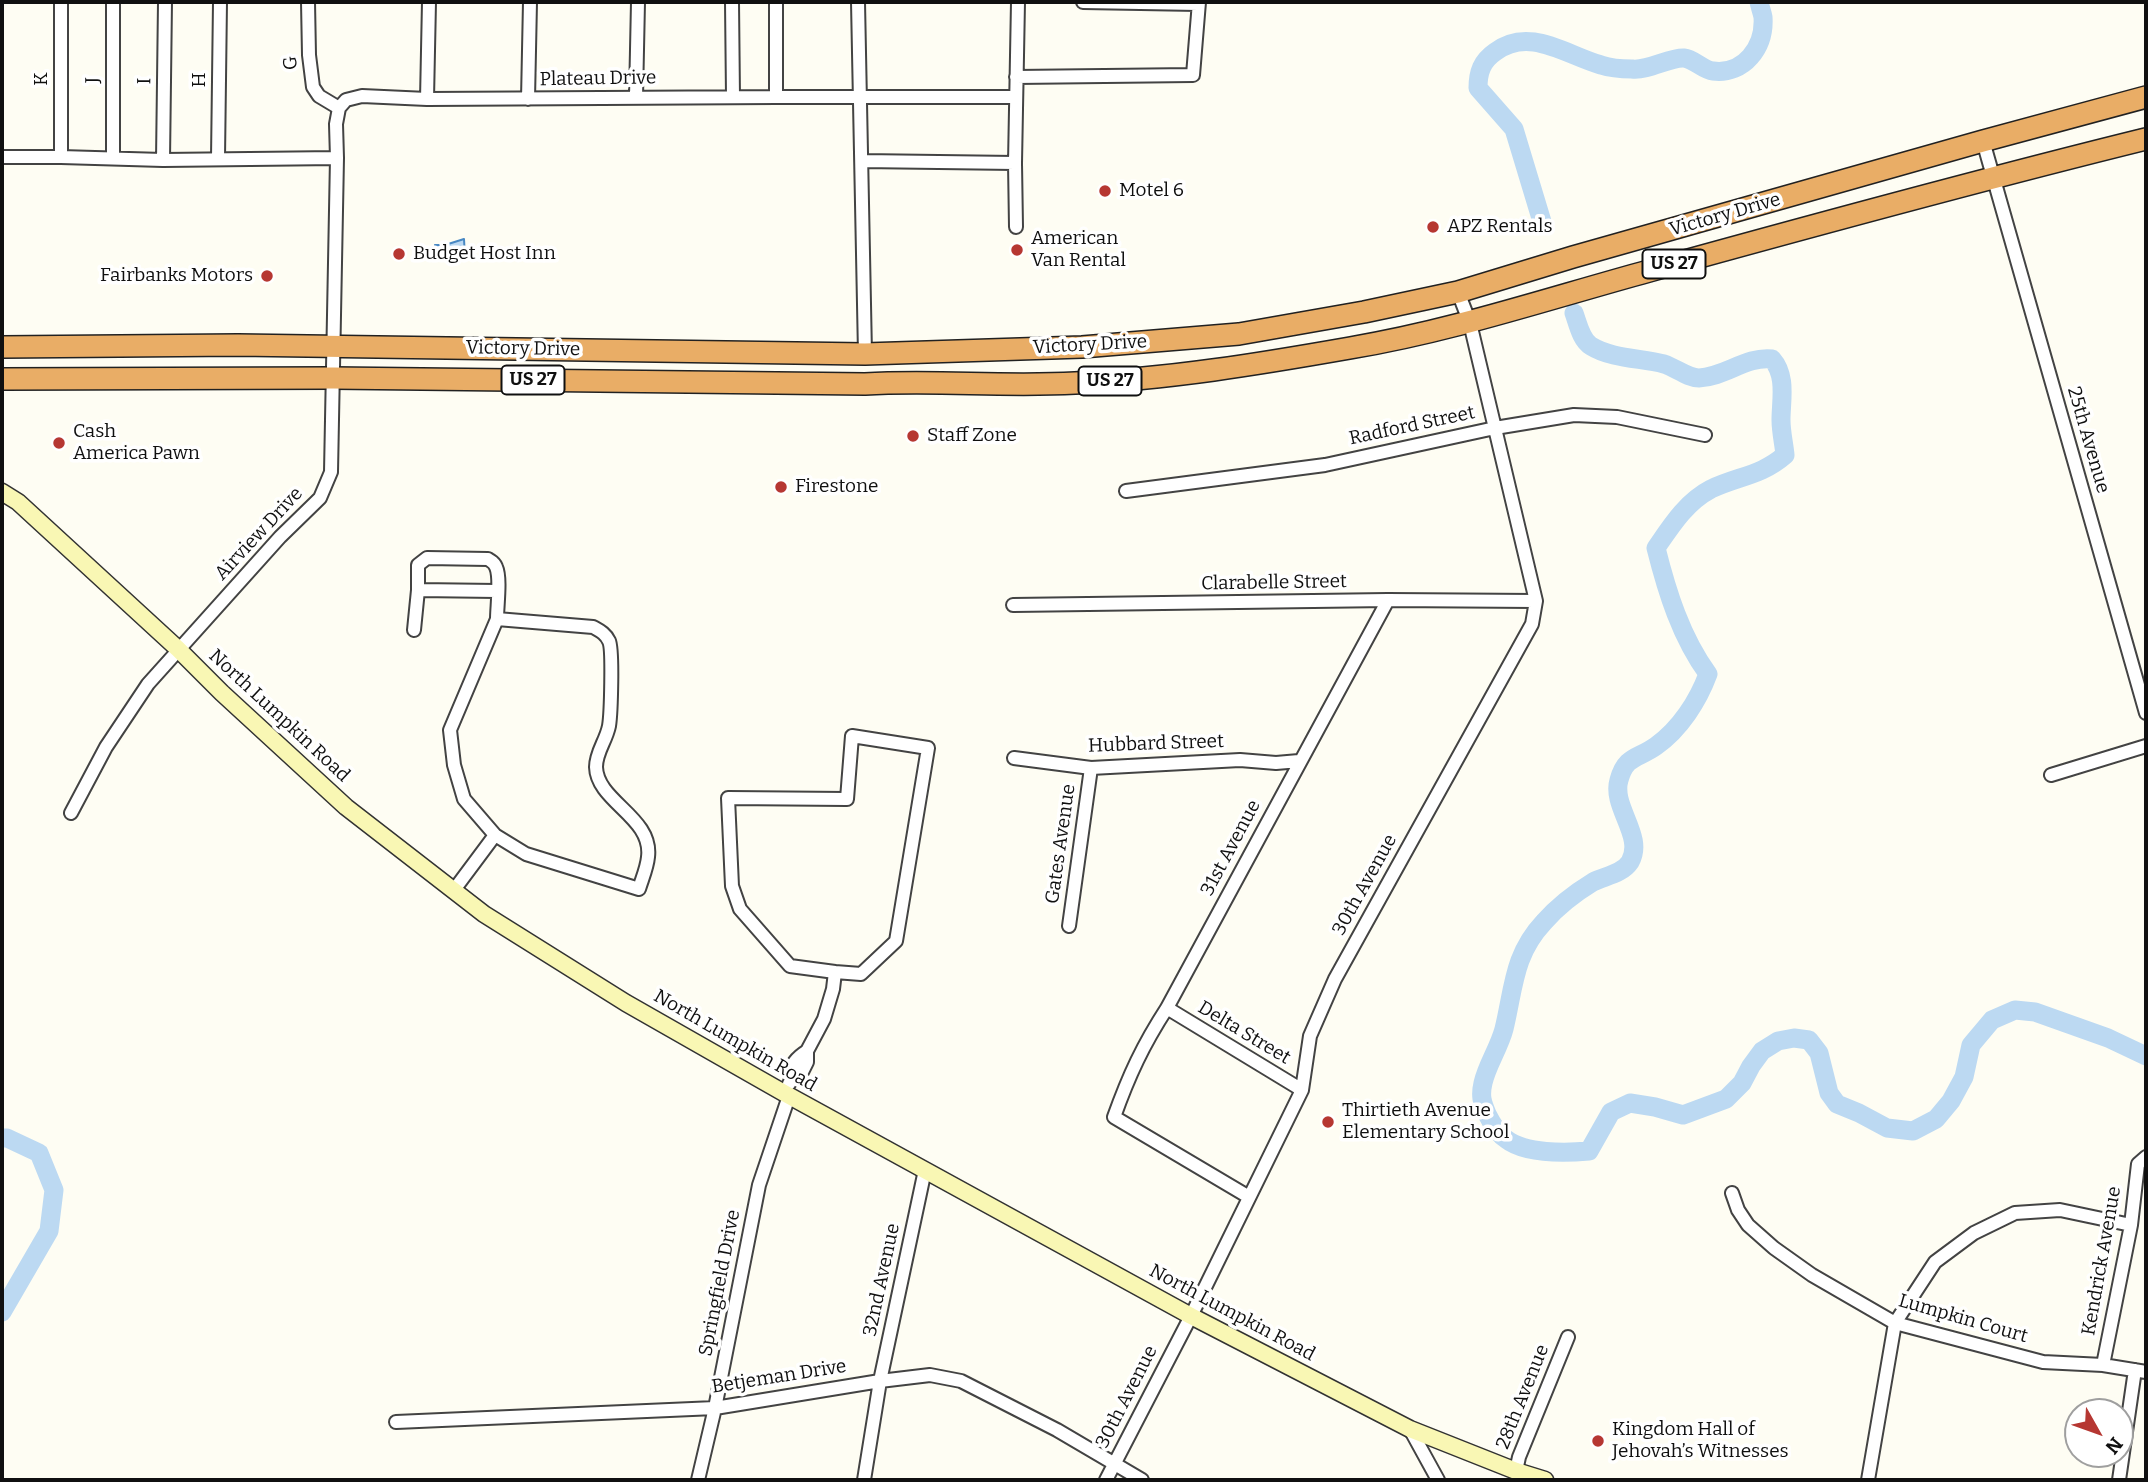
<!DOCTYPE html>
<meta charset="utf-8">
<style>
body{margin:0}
#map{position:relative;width:2148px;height:1482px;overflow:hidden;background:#fefdf3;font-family:Bitter,serif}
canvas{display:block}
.frame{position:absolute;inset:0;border:4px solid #101010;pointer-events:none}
.north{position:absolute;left:2064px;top:1398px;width:70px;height:70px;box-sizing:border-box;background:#fff;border:2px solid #9f9f9f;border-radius:50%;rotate:130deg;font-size:19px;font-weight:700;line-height:28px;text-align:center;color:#101010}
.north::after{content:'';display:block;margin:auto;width:24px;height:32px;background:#b63732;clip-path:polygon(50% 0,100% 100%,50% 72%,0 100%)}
</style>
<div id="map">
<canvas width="2148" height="1482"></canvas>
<div class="frame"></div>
<div class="north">N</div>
</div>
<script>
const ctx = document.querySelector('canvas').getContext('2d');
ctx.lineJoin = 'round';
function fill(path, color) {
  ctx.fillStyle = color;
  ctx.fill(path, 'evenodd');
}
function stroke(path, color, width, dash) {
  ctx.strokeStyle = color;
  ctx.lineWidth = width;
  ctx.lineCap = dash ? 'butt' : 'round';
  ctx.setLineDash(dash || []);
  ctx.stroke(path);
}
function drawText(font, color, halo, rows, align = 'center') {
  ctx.font = font + ' Bitter,serif';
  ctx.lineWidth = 7;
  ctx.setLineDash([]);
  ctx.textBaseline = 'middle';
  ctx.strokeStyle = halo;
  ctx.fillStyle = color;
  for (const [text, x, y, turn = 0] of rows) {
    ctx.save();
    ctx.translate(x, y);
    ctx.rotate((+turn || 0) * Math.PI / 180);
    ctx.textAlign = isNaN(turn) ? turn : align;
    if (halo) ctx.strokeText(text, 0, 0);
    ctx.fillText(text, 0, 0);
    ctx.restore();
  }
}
const water = new Path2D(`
 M 464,239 L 465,257 L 436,253 L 435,245 L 445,245 Z`);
fill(water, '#bcd9f2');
stroke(water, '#4888c3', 2);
stroke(new Path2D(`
 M 1543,225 L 1514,129 L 1478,88 C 1478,72 1482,61 1495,52 C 1529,26 1566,55 1601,65 C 1610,68 1622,69 1632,69 C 1648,71 1670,57 1684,58 C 1694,59 1703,70 1713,71 C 1744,75 1765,47 1763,17 C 1762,12 1760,7 1759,2
 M 1574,313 C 1578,324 1581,340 1591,346 C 1612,359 1641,358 1664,364 C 1676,368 1688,378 1699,378 C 1725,377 1746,356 1772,359 C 1787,376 1781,400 1781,420 C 1781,432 1784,444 1785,455 C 1761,476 1738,476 1711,489 C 1686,502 1671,526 1656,548 C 1667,592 1681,637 1708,674 C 1698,701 1680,729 1656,746 C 1638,759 1626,755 1619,780 C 1611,807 1645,836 1630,862 C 1622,874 1605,876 1593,882 C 1575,893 1558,906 1544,922 C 1513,955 1514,988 1504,1029 C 1499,1048 1487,1065 1483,1083 C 1480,1096 1482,1102 1487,1114 C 1491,1122 1498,1134 1506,1139 C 1525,1154 1566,1153 1589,1151 L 1611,1112 L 1630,1103 L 1655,1107 L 1683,1115 L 1726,1099 L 1742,1083 L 1751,1066 L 1762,1051 L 1778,1041 L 1794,1038 L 1809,1040 L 1819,1053 L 1829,1093 L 1837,1104 L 1859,1113 L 1887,1128 L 1913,1131 L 1936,1119 L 1951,1101 L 1964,1077 L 1971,1045 L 1992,1020 L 2015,1010 L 2035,1012 L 2108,1038 L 2146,1056
 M 2,1138 L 7,1138 L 39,1153 L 54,1190 L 49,1231 L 2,1312`), '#bcd9f2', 19);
const street = new Path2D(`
 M 113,2 L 113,158
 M 308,2 L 309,55 L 313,87 L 319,96 L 339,108
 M 732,2 L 733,97
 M 776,2 L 776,97
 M 858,2 L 865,354
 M 1083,2 L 1198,4
 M 1016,77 L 1193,75 L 1199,2
 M 636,97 L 638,2
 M 427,99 L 429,2
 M 528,99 L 530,2
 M 339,108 L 346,100 L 362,96 L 427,99 L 776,97 L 1016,97
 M 1983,141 L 2146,713
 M 2,157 L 61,157 L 163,160 L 337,158
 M 61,157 L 61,2
 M 218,158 L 220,2
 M 163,160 L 165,2
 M 862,161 L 1015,163 L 1018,2
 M 1015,163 L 1016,227
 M 1126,491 L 1325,465 L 1495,428 L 1574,415 L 1617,417 L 1705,435
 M 1013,605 L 1388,600 L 1536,601
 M 497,619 C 497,606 501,578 496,567 C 494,562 492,562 488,559 L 427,558 L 418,565 L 418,590 L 497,591
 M 414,630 L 418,590
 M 1014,758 L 1091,768 L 1240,760 L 1276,763 L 1299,761
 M 2051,775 L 2146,746
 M 71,813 L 106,747 L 148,684 L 280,537 L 320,498 L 331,472 L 337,158 L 336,124 L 339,108
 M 454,890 L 495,835 L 526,854 L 639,889 C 642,879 647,868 648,857 C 653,817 597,802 596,767 C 596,752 606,741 609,726 C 611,714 613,649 609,641 C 605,633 600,631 593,627 L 497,619 L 450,730 L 454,765 L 464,799 L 495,835
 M 1069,926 L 1091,768
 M 1167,1008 L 1302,1090
 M 791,1079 L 801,1074 L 807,1062 L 807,1051 L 824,1019 L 833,989 L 835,972 L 861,974 L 896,941 L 928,748 L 852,736 L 847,799 L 728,798 L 732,886 L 740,909 L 790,966 L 835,972
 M 789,1084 C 794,1074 790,1084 790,1073 C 791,1063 799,1056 807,1051
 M 1732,1193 L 1738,1210 L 1748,1225 L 1774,1248 L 1812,1275 L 1895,1323 L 2043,1362 L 2103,1365 L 2146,1372
 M 1249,1197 L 1114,1117 C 1129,1075 1143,1045 1167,1008 L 1388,600
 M 2103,1365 L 2131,1225 L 2138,1164 L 2146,1157
 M 396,1422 L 715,1408 L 880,1381 L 930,1375 L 961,1381 L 1057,1430 L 1142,1480
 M 1410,1429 L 1438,1480
 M 1516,1471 L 1519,1457 L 1568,1337
 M 698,1480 L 715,1408 L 759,1185 L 789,1096
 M 864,1480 L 880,1381 L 925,1170
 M 1106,1480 L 1191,1316 L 1302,1090 L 1310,1036 L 1335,979 L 1532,624 L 1536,601 L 1470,323 L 1458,292
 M 1868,1480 L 1895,1323 L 1935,1262 L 1974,1233 L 2015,1213 L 2060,1210 L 2131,1225
 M 2119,1480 L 2135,1370`);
const secondary = new Path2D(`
 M 2,492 L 18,502 L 178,649 L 222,693 L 346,807 L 484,914 L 626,1003 L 784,1093 L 1191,1316 L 1410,1429 L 1516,1471 L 1545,1480`);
const highway = new Path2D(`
 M 2,347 L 238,345 L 865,354 L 1082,347 L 1239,334 L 1364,312 L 1458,292 L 1573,257 L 1983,141 L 2146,97
 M 2,379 L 333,378 L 865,384 C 935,380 1005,387 1075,383 C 1168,379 1259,364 1350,348 C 1452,331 1550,298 1649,271 C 1815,225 1980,180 2146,139`);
stroke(street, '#434343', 16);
stroke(secondary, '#323232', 19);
stroke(highway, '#212121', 24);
stroke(street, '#fff', 12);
stroke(secondary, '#f9f7b4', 16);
stroke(highway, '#e9ad66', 21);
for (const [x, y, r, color] of [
 [1105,191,7,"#b63732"],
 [1433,227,7,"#b63732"],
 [1017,250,7,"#b63732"],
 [399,254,7,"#b63732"],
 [267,276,7,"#b63732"],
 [913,436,7,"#b63732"],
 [59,443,7,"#b63732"],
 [781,487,7,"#b63732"],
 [1328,1122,7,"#b63732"],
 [1598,1441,7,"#b63732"]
]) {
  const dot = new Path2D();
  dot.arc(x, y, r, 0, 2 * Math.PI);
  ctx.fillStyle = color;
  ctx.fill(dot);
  stroke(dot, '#fff', 2.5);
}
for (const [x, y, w] of [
 [1674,264,63],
 [533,380,63],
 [1110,381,63]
]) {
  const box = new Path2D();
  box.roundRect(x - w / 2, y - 14.5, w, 29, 5);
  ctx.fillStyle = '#fff';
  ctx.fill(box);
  stroke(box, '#101010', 2);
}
drawText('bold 18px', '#101010', null, [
 ["US 27",1674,264],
 ["US 27",533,380],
 ["US 27",1110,381]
]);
drawText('19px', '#101010', '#fff', [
 ["G",291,63,-95],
 ["K",42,79,-90],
 ["Plateau Drive",598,79,-1],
 ["J",93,80,-90],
 ["H",200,80,-90],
 ["I",145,81,-89],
 ["Victory Drive",1725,215,-16],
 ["Victory Drive",1090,345,-3],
 ["Victory Drive",523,349,1],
 ["Radford Street",1412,426,-12],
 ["25th Avenue",2088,440,74],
 ["Airview Drive",259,534,-47],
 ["Clarabelle Street",1274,583,-1],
 ["North Lumpkin Road",279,716,43],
 ["Hubbard Street",1156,744,-2],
 ["Gates Avenue",1061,844,-82],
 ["31st Avenue",1231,848,-62],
 ["30th Avenue",1365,885,-61],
 ["Delta Street",1244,1033,31],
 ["North Lumpkin Road",735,1041,30],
 ["Kendrick Avenue",2102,1261,-80],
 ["32nd Avenue",882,1280,-78],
 ["Springfield Drive",720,1283,-79],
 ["North Lumpkin Road",1232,1313,28],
 ["Lumpkin Court",1963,1319,16],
 ["Betjeman Drive",779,1377,-9],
 ["30th Avenue",1127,1397,-63],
 ["28th Avenue",1523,1397,-68]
]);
drawText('19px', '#101010', '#fff', [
 ["Motel 6",1119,191],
 ["APZ Rentals",1447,227],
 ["American",1031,239],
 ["Van Rental",1031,261],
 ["Budget Host Inn",413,254],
 ["Fairbanks Motors",253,276,"right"],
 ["Cash",73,432],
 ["America Pawn",73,454],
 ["Staff Zone",927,436],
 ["Firestone",795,487],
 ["Thirtieth Avenue",1342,1111],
 ["Elementary School",1342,1133],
 ["Kingdom Hall of",1612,1430],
 ["Jehovah’s Witnesses",1612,1452]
], 'left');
</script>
